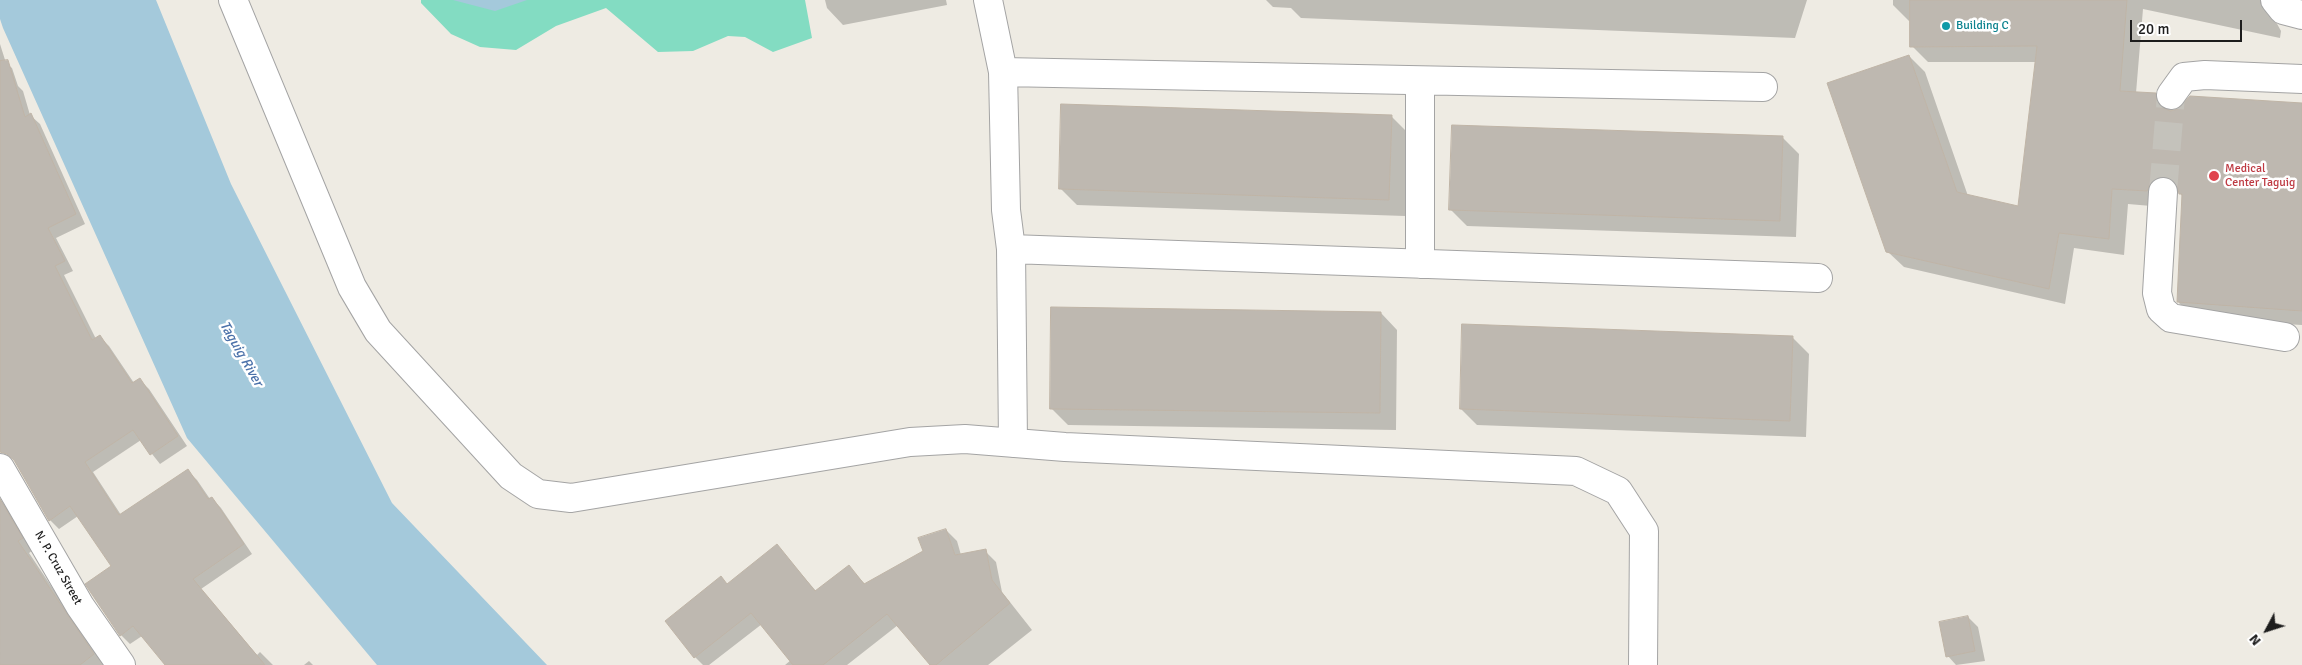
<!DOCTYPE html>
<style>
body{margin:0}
#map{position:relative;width:2302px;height:665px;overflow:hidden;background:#eeebe3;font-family:Signika,sans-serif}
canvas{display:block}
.north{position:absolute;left:2242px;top:605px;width:50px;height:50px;-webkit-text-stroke:4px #fff;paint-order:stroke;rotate:230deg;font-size:14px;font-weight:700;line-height:20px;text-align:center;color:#1d1d1d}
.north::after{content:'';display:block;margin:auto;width:18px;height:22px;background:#1d1d1d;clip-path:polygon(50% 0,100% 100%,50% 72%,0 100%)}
.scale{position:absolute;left:2130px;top:20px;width:112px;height:22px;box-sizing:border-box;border:2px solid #1d1d1d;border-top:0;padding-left:6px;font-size:15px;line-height:18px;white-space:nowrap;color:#1d1d1d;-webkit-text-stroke:4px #fff;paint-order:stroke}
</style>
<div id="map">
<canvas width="2302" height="665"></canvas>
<div class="north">N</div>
<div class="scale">20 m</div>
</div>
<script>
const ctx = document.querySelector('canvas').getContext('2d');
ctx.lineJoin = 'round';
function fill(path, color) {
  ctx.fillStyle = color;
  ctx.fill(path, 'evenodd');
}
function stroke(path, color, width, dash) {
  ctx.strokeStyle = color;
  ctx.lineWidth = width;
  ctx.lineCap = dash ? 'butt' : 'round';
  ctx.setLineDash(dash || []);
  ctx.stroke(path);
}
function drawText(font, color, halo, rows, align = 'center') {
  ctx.font = font + ' Signika,sans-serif';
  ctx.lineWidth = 5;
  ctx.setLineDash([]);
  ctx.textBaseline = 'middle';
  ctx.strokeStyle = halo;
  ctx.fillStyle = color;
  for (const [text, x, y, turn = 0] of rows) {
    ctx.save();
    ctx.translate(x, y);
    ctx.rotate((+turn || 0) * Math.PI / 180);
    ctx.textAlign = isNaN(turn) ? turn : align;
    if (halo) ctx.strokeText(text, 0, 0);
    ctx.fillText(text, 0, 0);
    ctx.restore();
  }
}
fill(new Path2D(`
 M 421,0 L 805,0 L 812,38 L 773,52 L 745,37 L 728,36 L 693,51 L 658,52 L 606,8 L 556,26 L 516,50 L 480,47 L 451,34 L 421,3 Z`), '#83dcc2');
fill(new Path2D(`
 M 0,0 L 156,0 L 231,184 L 392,503 L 547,665 L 377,665 L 187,438 L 3,28 L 0,19 Z
 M 453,0 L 527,0 L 495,11 Z`), '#a4c9db');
fill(new Path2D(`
 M 946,0 L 947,5 L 843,25 L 827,8 L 825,0 Z
 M 1266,0 L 1807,0 L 1795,38 L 1301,18 L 1291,8 L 1273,7 Z
 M 1893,0 L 2290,0 L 2275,20 L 2281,31 L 2280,38 L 2143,9 L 2136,93 L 2155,95 L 2172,111 L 2302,104 L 2302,325 L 2195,319 L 2179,303 L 2183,197 L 2179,192 L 2172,194 L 2163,207 L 2128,204 L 2124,255 L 2074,248 L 2065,304 L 1904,267 L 1887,251 L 1909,56 L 1925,72 L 1968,196 L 2020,208 L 2037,62 L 1928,62 L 1912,46 L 1911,21 L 1909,21 L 1893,5 Z
 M 0,44 L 6,63 L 12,68 L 18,86 L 23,91 L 30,115 L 40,124 L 85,224 L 56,238 L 73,271 L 64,275 L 96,339 L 99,336 L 109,346 L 134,383 L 140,380 L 149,389 L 187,446 L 160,464 L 141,440 L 93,472 L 121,515 L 187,470 L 197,480 L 210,499 L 212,498 L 221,508 L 252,554 L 201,589 L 257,655 L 260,652 L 273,665 L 167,665 L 142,636 L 130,644 L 121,635 L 113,567 L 78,516 L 59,529 L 50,520 L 0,436 Z
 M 1391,116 L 1408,133 L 1405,216 L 1077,205 L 1060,188 Z
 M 1782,137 L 1799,154 L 1796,237 L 1467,226 L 1450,209 Z
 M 1381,313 L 1397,330 L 1396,430 L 1068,425 L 1051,408 Z
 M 1792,337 L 1809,354 L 1806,437 L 1477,425 L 1461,409 Z
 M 0,499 L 16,520 L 33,550 L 29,553 L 104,665 L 0,665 Z
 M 946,530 L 957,541 L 961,555 L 985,551 L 996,562 L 1002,592 L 1032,630 L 988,665 L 931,665 L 898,625 L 847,665 L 785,665 L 791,660 L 762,624 L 709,665 L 703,665 L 695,657 L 721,578 L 728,585 L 777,546 L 816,591 L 849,567 L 865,584 L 924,552 Z
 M 1968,617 L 1978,627 L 1985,661 L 1956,665 L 1948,656 Z
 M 309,661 L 313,665 L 304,665 Z`), '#0003');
const building = new Path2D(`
 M 1910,0 L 2127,0 L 2120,91 L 2156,93 L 2157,101 L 2162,107 L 2170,111 L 2178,109 L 2190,96 L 2302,103 L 2302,311 L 2177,302 L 2182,194 L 2179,194 L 2177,185 L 2172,179 L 2164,176 L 2156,178 L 2150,184 L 2147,191 L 2112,189 L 2109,239 L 2059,233 L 2049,289 L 1886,252 L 1827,83 L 1909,55 L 1957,192 L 2018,206 L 2037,46 L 1910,47 Z
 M 8,60 L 25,117 L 31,113 L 76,214 L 48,228 L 65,261 L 55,266 L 92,340 L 100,335 L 132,383 L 140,378 L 178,436 L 150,455 L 133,430 L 85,462 L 119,515 L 188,469 L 208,499 L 212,497 L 244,544 L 193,579 L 265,665 L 165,665 L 133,626 L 120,636 L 85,584 L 111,566 L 70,506 L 49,521 L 14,460 L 7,454 L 0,452 L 0,61 Z
 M 1061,104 L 1392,115 L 1389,200 L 1059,189 Z
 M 1452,125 L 1783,136 L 1780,221 L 1449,210 Z
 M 1051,307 L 1381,312 L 1380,413 L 1050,409 Z
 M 1462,324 L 1793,336 L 1790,421 L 1460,409 Z
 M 0,499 L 23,538 L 18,541 L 94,654 L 80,665 L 0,665 Z
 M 946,529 L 955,555 L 986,549 L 992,580 L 1010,603 L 936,665 L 930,665 L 887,614 L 823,665 L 793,665 L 751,613 L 694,658 L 665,621 L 721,576 L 727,584 L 777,544 L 815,591 L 849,565 L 864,584 L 923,551 L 918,538 Z
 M 1968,616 L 1975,651 L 1946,657 L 1939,622 Z`);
fill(building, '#beb8b0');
stroke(building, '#bfb4a6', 1);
stroke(new Path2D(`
 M 2163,192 L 2171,95`), '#c4c2bb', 28, [28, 14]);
const minor = new Path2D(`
 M 233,0 L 352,287 L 378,331 L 511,476 L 538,494 L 571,498 L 910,442 L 965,439 L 1065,447 L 1576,471 L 1618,491 L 1644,531 L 1643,665
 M 988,0 L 1003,72 L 1006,210 L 1011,249 L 1013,443
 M 2275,0 L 2283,10 L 2302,15
 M 1003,72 L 1763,87
 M 1420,81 L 1420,264
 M 2171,95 L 2184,77 L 2205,75 L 2302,79
 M 2163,192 L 2157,293 L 2161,309 L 2171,318 L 2285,337
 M 1011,249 L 1818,278
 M 0,468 L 80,606 L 121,665`);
stroke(minor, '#a4a4a4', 30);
stroke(minor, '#fff', 28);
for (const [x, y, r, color] of [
 [1946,26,5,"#0f9aa8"],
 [2214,176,6,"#e0444e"]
]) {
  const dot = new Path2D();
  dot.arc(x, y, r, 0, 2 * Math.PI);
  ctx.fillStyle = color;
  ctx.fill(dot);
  stroke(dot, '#fff', 2);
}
drawText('12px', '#0d838f', '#fff', [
 ["Building C",1956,26]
], 'left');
drawText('12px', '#be3a42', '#fff', [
 ["Medical",2225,169],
 ["Center Taguig",2225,183]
], 'left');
drawText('12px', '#1d1d1d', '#fff', [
 ["N. P. Cruz Street",58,568,60]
]);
drawText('italic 14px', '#4c72aa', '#fff', [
 ["Taguig River",241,354,60]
]);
</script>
